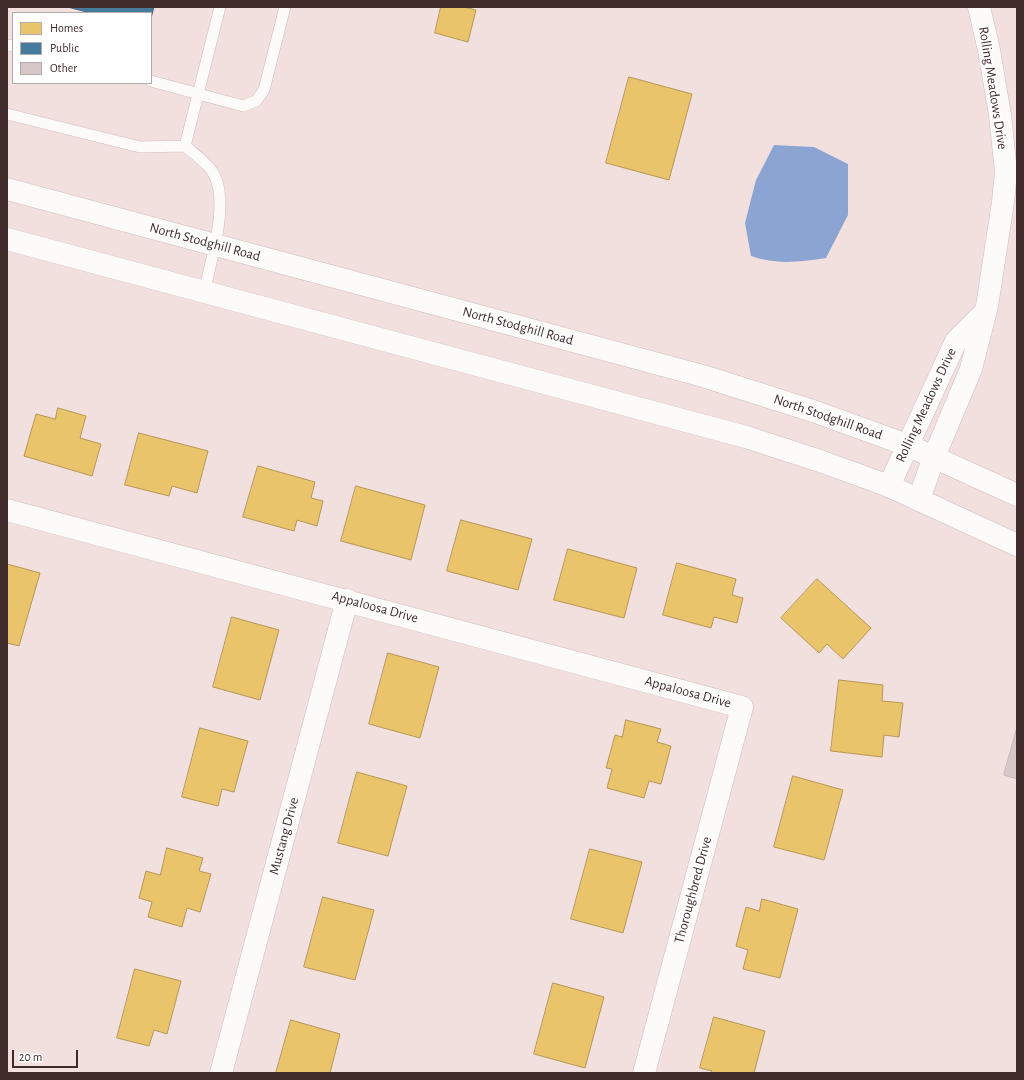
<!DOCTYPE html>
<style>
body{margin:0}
#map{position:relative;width:1024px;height:1080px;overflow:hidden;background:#f2e0df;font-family:"Alegreya Sans",sans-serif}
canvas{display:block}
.frame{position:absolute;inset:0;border:8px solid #402b2b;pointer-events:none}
.legend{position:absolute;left:12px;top:12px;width:140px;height:72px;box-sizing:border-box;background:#fff;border:1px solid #b3aaaa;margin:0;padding:5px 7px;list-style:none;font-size:12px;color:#402b2b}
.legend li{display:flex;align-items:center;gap:8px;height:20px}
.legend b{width:20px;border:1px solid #b3aaaa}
.scale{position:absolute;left:12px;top:1050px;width:66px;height:18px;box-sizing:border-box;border:2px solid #402b2b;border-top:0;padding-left:5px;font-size:12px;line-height:14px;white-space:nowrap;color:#402b2b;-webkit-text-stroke:3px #fff;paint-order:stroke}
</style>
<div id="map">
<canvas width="1024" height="1080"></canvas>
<div class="frame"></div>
<ul class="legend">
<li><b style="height:11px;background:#e9c46a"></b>Homes</li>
<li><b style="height:11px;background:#457b9d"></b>Public</li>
<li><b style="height:11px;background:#d7c6c7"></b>Other</li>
</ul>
<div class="scale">20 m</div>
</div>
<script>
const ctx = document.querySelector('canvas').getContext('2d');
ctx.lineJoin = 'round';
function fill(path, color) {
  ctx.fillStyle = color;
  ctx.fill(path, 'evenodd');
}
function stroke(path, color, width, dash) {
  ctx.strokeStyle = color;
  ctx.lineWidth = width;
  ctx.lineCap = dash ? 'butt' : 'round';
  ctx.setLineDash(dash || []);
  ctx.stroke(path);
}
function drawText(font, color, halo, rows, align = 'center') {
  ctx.font = font + ' "Alegreya Sans",sans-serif';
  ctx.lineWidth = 4;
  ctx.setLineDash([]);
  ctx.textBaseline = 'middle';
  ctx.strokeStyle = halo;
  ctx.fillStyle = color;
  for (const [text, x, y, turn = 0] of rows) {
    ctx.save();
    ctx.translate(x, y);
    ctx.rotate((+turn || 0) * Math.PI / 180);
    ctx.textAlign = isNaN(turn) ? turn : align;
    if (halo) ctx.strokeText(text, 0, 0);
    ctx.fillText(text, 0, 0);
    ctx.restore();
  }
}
fill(new Path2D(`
 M 774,145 L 814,147 L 848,164 L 848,215 L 826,258 C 800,262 776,265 751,256 L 745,223 L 756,180 Z`), '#8ca4d1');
const homes = new Path2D(`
 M 441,7 L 464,7 L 476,10 L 468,42 L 435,33 Z
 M 629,77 L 692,94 L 669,180 L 606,163 Z
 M 58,408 L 86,416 L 80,438 L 101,444 L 92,476 L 24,456 L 36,414 L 55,419 Z
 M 139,433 L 208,451 L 197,493 L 172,486 L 169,496 L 125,485 Z
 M 258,466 L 315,482 L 311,498 L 323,501 L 317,526 L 297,520 L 294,531 L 243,517 Z
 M 356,486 L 425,505 L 411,560 L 341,541 Z
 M 461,520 L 532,539 L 518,590 L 447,571 Z
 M 568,549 L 637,568 L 624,618 L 554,600 Z
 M 677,563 L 736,579 L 732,595 L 743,598 L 737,623 L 714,617 L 711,628 L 663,615 Z
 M 7,564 L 40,573 L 19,646 L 7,643 Z
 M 817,579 L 871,628 L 843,659 L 827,644 L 819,653 L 781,618 Z
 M 232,617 L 279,630 L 260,700 L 213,687 Z
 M 388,653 L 439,667 L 420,738 L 369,724 Z
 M 839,680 L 883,685 L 882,701 L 903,703 L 899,737 L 884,735 L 882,757 L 831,751 Z
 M 626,720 L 661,729 L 657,742 L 671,746 L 661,784 L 649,781 L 644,798 L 607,788 L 612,769 L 606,768 L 615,735 L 622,737 Z
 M 200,728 L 248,741 L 234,792 L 222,789 L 218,806 L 182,797 Z
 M 357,772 L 407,786 L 388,856 L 338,843 Z
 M 793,776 L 843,790 L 824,860 L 774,847 Z
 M 167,848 L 203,858 L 199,871 L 211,874 L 200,912 L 187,908 L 182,927 L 148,917 L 152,902 L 139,898 L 146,871 L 160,875 Z
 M 590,849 L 642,862 L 623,933 L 571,919 Z
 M 323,897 L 374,910 L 355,980 L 304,967 Z
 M 762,899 L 798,909 L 780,978 L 743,969 L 748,950 L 736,946 L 746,907 L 759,911 Z
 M 135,969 L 181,981 L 167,1034 L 154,1030 L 149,1046 L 117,1038 Z
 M 553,983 L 604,997 L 585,1068 L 534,1054 Z
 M 714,1017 L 765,1031 L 754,1073 L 711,1073 L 712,1071 L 700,1068 Z
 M 291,1020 L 340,1034 L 330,1073 L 276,1073 Z`);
fill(homes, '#e9c46a');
stroke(homes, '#b69657', 1);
const public = new Path2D(`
 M 68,7 L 154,7 L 151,18 L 151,13 L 91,13 Z`);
fill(public, '#457b9d');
stroke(public, '#44637b', 1);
const building = new Path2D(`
 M 1017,727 L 1017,779 L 1004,775 Z`);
fill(building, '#d7c6c7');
stroke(building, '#c8b6b8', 1);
const lane = new Path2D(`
 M 7,45 L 13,46
 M 151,81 L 243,106 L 256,101 L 264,90 L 285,7
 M 7,114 L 140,147 L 185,146 C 193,153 206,162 212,171 C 231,200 211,260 204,292
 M 185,146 L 220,7`);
const street = new Path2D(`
 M 889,486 L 956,341 L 986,311
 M 919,499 L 934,457 L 971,369 L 987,306 L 1003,202 L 1006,172 L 1000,115 L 989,50 L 979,7
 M 7,510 L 742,707 L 644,1073
 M 221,1073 L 347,600`);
const secondary = new Path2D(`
 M 7,189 L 703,376 L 816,412 L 907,445 L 1017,495
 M 7,239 L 746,437 L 820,461 L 889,486 L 1017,545`);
stroke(lane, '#cebcbb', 12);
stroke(street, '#cebcbb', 23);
stroke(secondary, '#cebcbb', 23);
stroke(lane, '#fdfafa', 11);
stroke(street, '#fdfafa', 22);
stroke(secondary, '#fdfafa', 22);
drawText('14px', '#402b2b', '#fff', [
 ["Rolling Meadows Drive",993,88,81],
 ["North Stodghill Road",205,242,15],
 ["North Stodghill Road",518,326,15],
 ["Rolling Meadows Drive",926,405,-65],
 ["North Stodghill Road",828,417,19],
 ["Appaloosa Drive",375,607,15],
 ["Appaloosa Drive",688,692,15],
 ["Mustang Drive",284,836,-75],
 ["Thoroughbred Drive",693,890,-75]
]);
</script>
